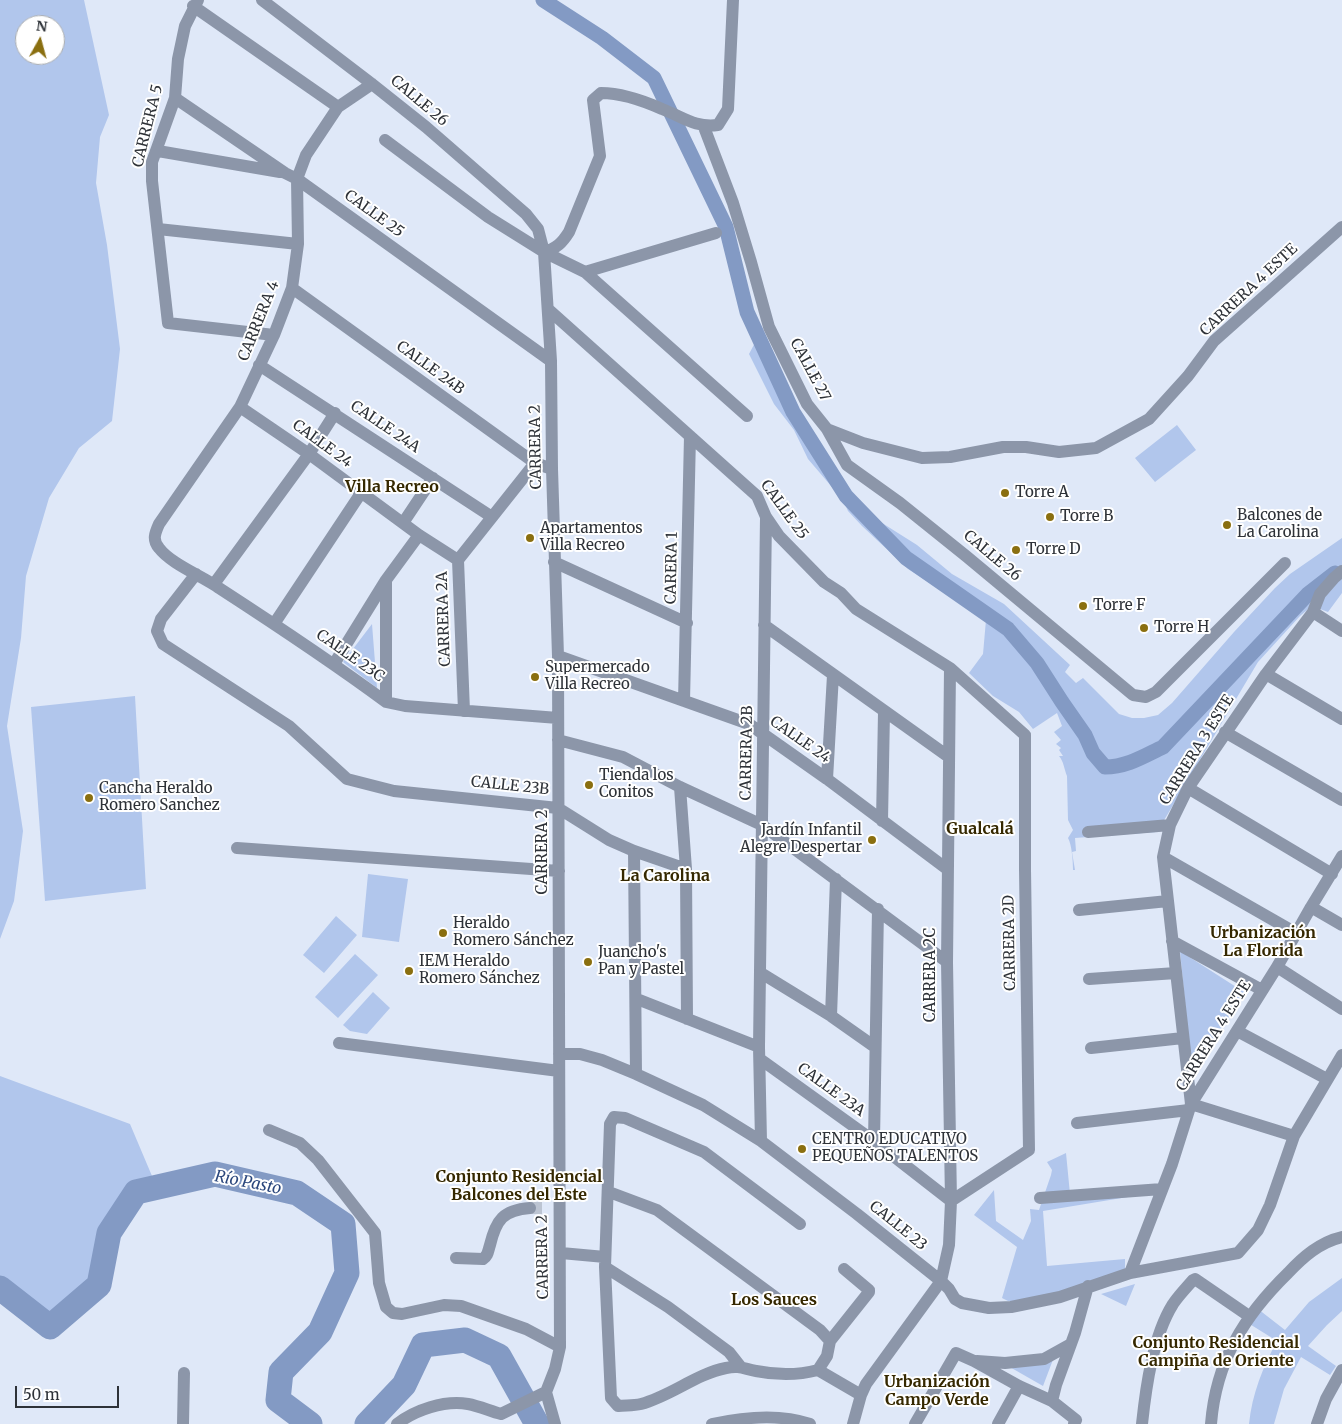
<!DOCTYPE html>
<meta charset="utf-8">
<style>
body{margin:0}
#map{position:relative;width:1342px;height:1424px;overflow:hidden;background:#dfe8f8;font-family:Merriweather,serif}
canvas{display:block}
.north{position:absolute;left:15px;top:15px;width:50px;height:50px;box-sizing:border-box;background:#fff;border:1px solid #abadaf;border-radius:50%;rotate:7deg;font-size:14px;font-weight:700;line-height:20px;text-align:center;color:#2e3238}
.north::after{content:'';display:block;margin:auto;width:18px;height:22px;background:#8a6f10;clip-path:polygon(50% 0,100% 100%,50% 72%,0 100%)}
.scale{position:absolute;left:15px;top:1386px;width:104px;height:22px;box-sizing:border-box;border:2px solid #2e3238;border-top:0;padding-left:6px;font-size:15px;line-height:18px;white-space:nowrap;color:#2e3238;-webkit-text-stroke:4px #fff;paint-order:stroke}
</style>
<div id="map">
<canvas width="1342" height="1424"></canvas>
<div class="north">N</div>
<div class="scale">50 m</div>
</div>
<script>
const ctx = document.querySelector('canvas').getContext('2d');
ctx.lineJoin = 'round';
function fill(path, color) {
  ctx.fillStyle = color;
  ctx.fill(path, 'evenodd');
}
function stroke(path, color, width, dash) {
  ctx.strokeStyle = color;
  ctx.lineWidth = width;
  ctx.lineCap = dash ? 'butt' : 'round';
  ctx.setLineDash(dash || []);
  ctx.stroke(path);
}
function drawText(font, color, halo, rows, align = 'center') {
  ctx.font = font + ' Merriweather,serif';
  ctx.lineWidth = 4;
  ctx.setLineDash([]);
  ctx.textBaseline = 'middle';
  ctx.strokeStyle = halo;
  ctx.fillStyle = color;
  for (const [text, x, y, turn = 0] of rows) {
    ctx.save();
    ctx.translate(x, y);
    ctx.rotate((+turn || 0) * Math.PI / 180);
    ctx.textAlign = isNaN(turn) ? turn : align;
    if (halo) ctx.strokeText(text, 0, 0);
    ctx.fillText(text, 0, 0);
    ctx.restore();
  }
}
fill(new Path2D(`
 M 0,0 L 84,0 L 109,115 L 100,137 L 96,183 L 107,245 L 120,349 L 112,421 L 79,448 L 49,498 L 26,576 L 21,638 L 7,726 L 23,831 L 14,901 L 0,939 ZM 25,25 L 55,25 L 55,55 L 25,55 Z
 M 757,339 L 773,370 L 827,467 L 852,493 L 871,516 L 917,545 L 952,574 L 1004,604 L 1070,665 L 1065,672 L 1076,683 L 1083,678 L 1119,714 L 1132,718 L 1144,718 L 1158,715 L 1172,703 L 1234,632 L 1275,588 L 1290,574 L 1342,538 L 1342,593 L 1328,612 L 1312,606 L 1300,616 L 1258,662 L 1157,832 L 1075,838 L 1076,851 L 1072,852 L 1075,870 L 1073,870 C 1073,862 1072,845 1068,838 L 1073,830 L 1068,820 L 1067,776 C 1064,769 1064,762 1059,756 L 1063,756 L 1059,750 L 1061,748 L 1056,744 L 1061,740 L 1054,732 L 1062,726 L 1057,713 L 1033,729 L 1019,712 L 993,696 L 969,673 L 983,654 L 986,620 L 908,569 L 862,526 L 848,511 L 843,500 L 808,459 L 794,430 L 774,404 L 749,354 Z
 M 1177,425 L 1196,450 L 1155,482 L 1135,458 Z
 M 372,624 L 377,688 L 343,662 Z
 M 135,696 L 146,889 L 45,901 L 31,707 Z
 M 368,874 L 408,879 L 399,942 L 362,937 Z
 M 336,916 L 357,935 L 324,973 L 303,955 Z
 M 1180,951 L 1244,992 L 1205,1056 L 1190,1054 Z
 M 355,954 L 378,975 L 338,1018 L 315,997 Z
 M 373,992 L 390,1008 L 367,1034 L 350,1031 L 343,1025 Z
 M 0,1076 L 130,1124 L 152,1176 L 136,1192 L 109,1233 L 99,1285 L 50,1327 L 0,1288 Z
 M 1066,1153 L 1070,1194 L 1146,1194 L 1043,1211 L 1047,1266 L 1125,1259 L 1125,1272 L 1035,1302 L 1008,1301 L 1002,1298 L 1017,1247 L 974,1215 L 994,1190 L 996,1221 L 1023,1240 L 1031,1221 L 1030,1209 L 1039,1210 L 1051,1175 L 1052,1170 L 1047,1162 Z
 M 1342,1278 L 1342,1311 L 1327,1325 L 1308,1346 L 1336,1366 L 1330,1375 L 1301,1357 L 1284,1389 L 1274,1424 L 1249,1424 C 1252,1394 1263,1367 1277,1341 L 1248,1323 L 1258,1309 L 1285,1330 L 1309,1302 Z
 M 1135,1284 L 1126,1306 L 1101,1294 Z
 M 1054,1357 L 1043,1386 L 1008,1366 Z`), '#b1c6ec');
stroke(new Path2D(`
 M 543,0 L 602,38 L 654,78 L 726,227 L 747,312 L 793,412 L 846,496 L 906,558 L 1008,629 L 1037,663 L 1062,702 L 1085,735 L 1093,753 L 1105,767 C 1127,767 1144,756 1163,747 L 1308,594 L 1335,573`), '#839ac4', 15);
stroke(new Path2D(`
 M 0,1288 L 50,1327 L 99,1285 L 109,1233 L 136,1192 L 215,1174 L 297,1193 L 343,1224 L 347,1273 L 320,1332 L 281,1372 L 278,1400 L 310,1424
 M 367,1424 L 404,1385 L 423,1345 L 465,1340 L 499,1356 L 537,1424`), '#839ac4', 25);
stroke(new Path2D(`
 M 530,1208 L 546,1208`), '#bcc4d2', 12, [12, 6]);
stroke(new Path2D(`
 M 198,0 L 185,26 L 178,59 L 175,98 L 152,162 L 152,181 L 168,323 L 274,335
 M 262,0 L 372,84 L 426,127 L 526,214 L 538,229 L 544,252 L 551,361 L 552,469 L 558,656 L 560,1347 L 555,1369 L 546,1392 L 501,1414 C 490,1411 479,1406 468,1404 C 444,1400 415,1410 397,1424
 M 193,6 L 338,107
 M 372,84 L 338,107 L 306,155 L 297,179 L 298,244 L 292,288 L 274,335 L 240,407 L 159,524 C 155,533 152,540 159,548 C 171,564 202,576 219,588 C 276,625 332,662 386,702 L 405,706 L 558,718
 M 175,98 L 285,173 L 297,179 L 551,361
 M 704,127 L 733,203 L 751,262 L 769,327 L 807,404 L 827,429 L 863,443 L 922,458 L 950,457 L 1003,447 L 1026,447 L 1059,452 L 1096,448 L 1149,419 L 1188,376 L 1214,341 L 1342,227
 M 385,140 L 488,217 L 544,252 L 585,272 L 747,416
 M 158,151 L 280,172
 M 158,229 L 298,244
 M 544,252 C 557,248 562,243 569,232 L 600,156 L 593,100 L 601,93 C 621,93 644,101 662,109 C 683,117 695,128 718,125 L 728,109 L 733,0
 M 585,272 L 716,233
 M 292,288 L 535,463 L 552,469
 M 549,310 L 757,496 L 766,517 L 779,536 L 824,582 L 841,593 L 856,609 L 950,668 L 1025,735 L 1025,869 L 1029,1150 L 951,1201 L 874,1141 L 760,1059
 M 259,365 L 492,517
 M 240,407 L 309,454 L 419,535 L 458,560
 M 827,429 L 847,465 L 900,503 L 966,556 L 1133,695 L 1146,697 L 1156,692 L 1285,563
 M 403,523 L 433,478
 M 554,562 L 687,623
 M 196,574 L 161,619 L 157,631 L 163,644 L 289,726 L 347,779 L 394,791 L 558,808 L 609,840 L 634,851 L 686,869
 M 386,580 L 386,702
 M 214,584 L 309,454 L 335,413
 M 1313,612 L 1342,631
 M 274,624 L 361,493
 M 764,625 L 949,757
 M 558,656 L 749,724 L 827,779 L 947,869
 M 334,664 L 386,580 L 419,535
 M 1266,674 L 1342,719
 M 684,701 L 690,436
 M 464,711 L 458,560 L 535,463
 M 1225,732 L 1342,800
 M 558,740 L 623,757 L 680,787 L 762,825 L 947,962
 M 827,779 L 833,675
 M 680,787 L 686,869 L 687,1019
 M 1188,788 L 1332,874
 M 882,821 L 884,712
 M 1088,832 L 1170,825
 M 237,848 L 559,871
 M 634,851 L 636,1074
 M 1163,857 L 1296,933
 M 1311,907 L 1342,925
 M 1079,910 L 1168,901
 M 1172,941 L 1262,990
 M 1277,967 L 1342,1009
 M 761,973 L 831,1016 L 875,1047
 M 1089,979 L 1176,973
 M 637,999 L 759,1047
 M 831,1016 L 836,879
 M 1237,1031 L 1327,1079
 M 339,1043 L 559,1071
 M 1091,1048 L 1183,1038
 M 559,1054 L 580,1054 L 602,1060 L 636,1074 L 703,1105 L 761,1141 L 857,1214 L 941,1281 L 949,1289 L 955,1299 L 962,1303 L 989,1308 L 1011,1307 L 1060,1297 L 1130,1273 L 1238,1253 L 1258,1230 L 1270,1205 L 1294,1136 L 1342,1055
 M 1077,1123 L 1189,1110
 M 269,1130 L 300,1143 L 318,1160 L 375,1233 L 379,1283 L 386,1307 L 393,1313 L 402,1314 L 444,1305 L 461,1306 L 526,1329 L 560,1347
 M 1294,1136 L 1191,1104 L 1163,857 L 1170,825 L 1188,788 L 1266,674 L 1313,612 L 1320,594 L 1334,578 L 1342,571
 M 761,1141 L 759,1047 L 766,517
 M 874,1141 L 878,909
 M 609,1192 L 657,1210 L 820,1330 L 830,1341 L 827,1356 L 818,1370
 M 1040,1198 L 1162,1189
 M 800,1224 L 704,1152 L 625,1118 L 614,1117 L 610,1124 L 605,1267 L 611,1398 L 618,1406 C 625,1405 633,1406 641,1404 C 671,1396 696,1374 726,1368 C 740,1365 744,1369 756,1371 C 776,1375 799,1375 818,1370 L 861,1395
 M 561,1253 L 605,1257
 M 456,1258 L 483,1259 C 488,1256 488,1251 490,1245 C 496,1220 503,1210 530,1208
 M 605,1267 L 668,1307 L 729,1352 L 740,1366
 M 1130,1273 L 1172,1164 L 1191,1104 L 1277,967 L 1311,907 L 1342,856
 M 830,1341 L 869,1292 L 869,1290 L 844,1269
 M 977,1361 L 1005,1363 L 1044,1359 L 1071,1344
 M 546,1392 L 555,1424
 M 1052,1401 L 1056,1385 L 1075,1333 L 1088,1286
 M 183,1424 L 184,1373
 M 712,1424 C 744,1417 779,1413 810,1424
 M 853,1424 L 861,1395 L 866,1384 L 941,1281 L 949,1245 L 951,1201 L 947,962 L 950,668
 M 915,1424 L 956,1353 L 974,1361 L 1019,1386 L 1052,1401 L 1076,1420 L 1074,1424
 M 998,1424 L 1019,1386
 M 1142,1424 C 1146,1386 1153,1336 1173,1304 C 1179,1295 1186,1288 1193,1280 L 1195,1279 L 1249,1316
 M 1211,1424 C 1216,1361 1244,1316 1288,1273 C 1303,1257 1320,1242 1342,1237
 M 1317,1424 L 1326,1399 L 1342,1370`), '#8c96a9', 12);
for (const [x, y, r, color] of [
 [1005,493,5,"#8a6f10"],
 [1050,517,5,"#8a6f10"],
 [1227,525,5,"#8a6f10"],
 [530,538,5,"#8a6f10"],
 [1016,550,5,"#8a6f10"],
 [1083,606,5,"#8a6f10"],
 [1144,628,5,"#8a6f10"],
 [535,677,5,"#8a6f10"],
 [589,785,5,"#8a6f10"],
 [89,798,5,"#8a6f10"],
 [872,840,5,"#8a6f10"],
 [443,933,5,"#8a6f10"],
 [588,962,5,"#8a6f10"],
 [409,971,5,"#8a6f10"],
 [802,1149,5,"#8a6f10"]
]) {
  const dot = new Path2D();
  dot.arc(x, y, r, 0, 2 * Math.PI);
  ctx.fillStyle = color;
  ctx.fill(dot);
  stroke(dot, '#fff', 2);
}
drawText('15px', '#2e3238', '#fff', [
 ["CALLE 26",419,101,40],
 ["CARRERA 5",148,126,-76],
 ["CALLE 25",374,214,36],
 ["CARRERA 4 ESTE",1249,290,-43],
 ["CARRERA 4",259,321,-68],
 ["CALLE 24B",430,368,36],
 ["CALLE 27",810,370,62],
 ["CALLE 24A",385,427,34],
 ["CALLE 24",322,444,36],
 ["CARRERA 2",536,447,-91],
 ["CALLE 25",784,510,54],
 ["CALLE 26",992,556,40],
 ["CARERA 1",672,568,-89],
 ["CARRERA 2A",444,619,-92],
 ["CALLE 23C",350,656,35],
 ["CALLE 24",800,740,35],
 ["CARRERA 3 ESTE",1197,750,-58],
 ["CARRERA 2B",747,753,-89],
 ["CALLE 23B",510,786,6],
 ["CARRERA 2",543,852,-90],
 ["CARRERA 2D",1010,943,-91],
 ["CARRERA 2C",931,975,-90],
 ["CARRERA 4 ESTE",1214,1036,-58],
 ["CALLE 23A",831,1090,36],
 ["CALLE 23",898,1226,39],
 ["CARRERA 2",543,1257,-91]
]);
drawText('15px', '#2e3238', '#fff', [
 ["Torre A",1015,493],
 ["Balcones de",1237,516],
 ["La Carolina",1237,533],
 ["Torre B",1060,517],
 ["Apartamentos",540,529],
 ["Villa Recreo",540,546],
 ["Torre D",1026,550],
 ["Torre F",1093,606],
 ["Torre H",1154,628],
 ["Supermercado",545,668],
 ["Villa Recreo",545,685],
 ["Tienda los",599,776],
 ["Conitos",599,793],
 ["Cancha Heraldo",99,789],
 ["Romero Sanchez",99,806],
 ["Jardín Infantil",862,831,"right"],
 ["Alegre Despertar",862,848,"right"],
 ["Heraldo",453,924],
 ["Romero Sánchez",453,941],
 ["Juancho's",598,953],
 ["Pan y Pastel",598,970],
 ["IEM Heraldo",419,962],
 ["Romero Sánchez",419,979],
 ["CENTRO EDUCATIVO",812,1140],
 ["PEQUEÑOS TALENTOS",812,1157]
], 'left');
drawText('bold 16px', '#352800', '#fff', [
 ["Villa Recreo",392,487],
 ["Gualcalá",980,829],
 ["La Carolina",665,876],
 ["Urbanización",1263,933],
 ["La Florida",1263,951],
 ["Conjunto Residencial",519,1177],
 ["Balcones del Este",519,1195],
 ["Los Sauces",774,1300],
 ["Conjunto Residencial",1216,1343],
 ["Campiña de Oriente",1216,1361],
 ["Urbanización",937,1382],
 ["Campo Verde",937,1400]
]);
drawText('italic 16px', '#2a467c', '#fff', [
 ["Río Pasto",248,1183,11]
]);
</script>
